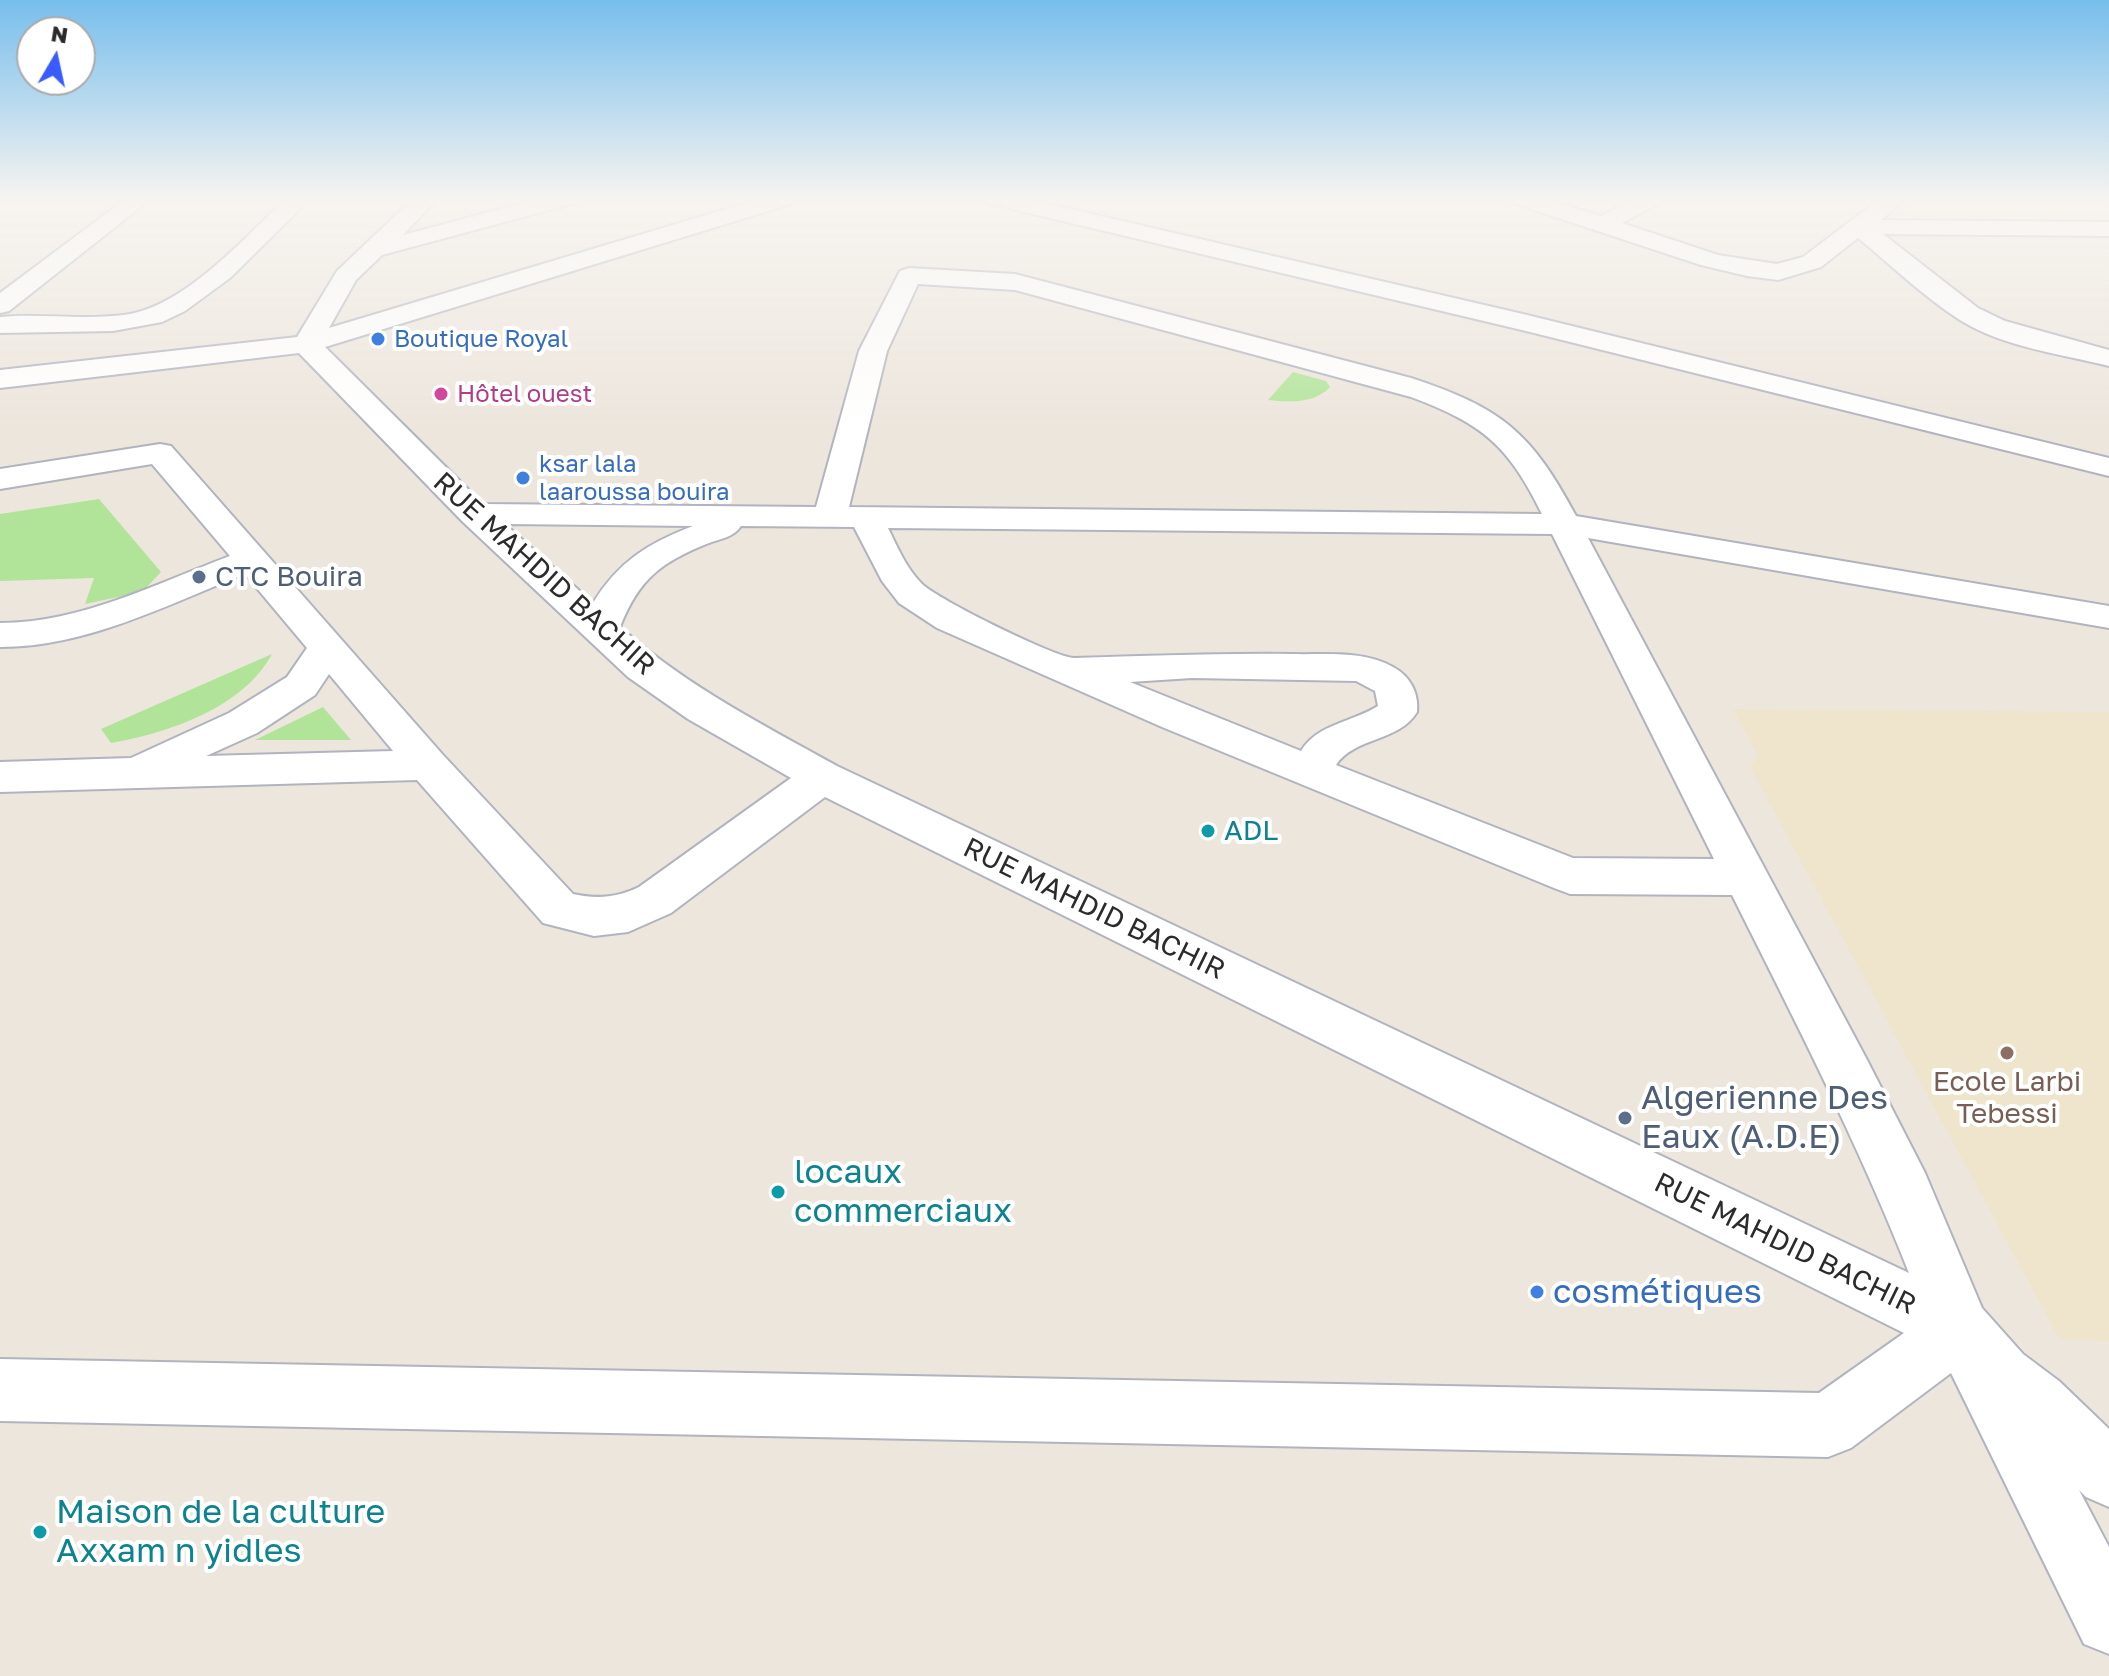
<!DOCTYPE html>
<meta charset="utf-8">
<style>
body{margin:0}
#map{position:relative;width:2109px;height:1676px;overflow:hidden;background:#ede6dd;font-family:"Golos Text",sans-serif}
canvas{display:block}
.north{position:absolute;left:16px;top:16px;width:80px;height:80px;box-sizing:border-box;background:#fff;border:2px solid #aaa;border-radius:50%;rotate:9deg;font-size:22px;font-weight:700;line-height:32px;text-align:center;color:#2b2b2b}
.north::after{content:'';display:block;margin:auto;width:28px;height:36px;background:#3a5bfd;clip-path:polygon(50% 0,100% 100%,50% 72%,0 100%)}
</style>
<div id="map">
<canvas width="2109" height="1676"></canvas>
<div class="north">N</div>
</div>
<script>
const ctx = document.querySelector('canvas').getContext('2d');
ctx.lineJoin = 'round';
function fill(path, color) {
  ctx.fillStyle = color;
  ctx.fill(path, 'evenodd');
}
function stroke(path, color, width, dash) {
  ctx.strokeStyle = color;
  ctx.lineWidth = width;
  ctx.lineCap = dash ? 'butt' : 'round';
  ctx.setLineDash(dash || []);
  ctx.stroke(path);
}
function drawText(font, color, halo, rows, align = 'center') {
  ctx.font = font + ' "Golos Text",sans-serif';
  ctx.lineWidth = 8;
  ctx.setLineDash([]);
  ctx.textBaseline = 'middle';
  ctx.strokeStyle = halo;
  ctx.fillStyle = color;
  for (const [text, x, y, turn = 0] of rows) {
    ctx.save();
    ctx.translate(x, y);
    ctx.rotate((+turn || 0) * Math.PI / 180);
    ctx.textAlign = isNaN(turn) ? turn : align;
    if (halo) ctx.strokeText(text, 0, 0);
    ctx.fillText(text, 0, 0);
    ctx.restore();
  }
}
fill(new Path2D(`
 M 1733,709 L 2109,712 L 2109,1341 L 2060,1340 L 1750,767 L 1758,755 Z`), '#efe4cc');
fill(new Path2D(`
 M 1293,372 L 1326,381 L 1330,387 C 1315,404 1288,402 1268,400 Z
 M 99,499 L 161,572 L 142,592 L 85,604 L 94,578 L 0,581 L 0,514 Z
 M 272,654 C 243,708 168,733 111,743 L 101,729 Z
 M 323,707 L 351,740 L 255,740 Z`), '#b1e499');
const street = new Path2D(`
 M 127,198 L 152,198 L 9,311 L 0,313 L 0,293 Z
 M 287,198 L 311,198 L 230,278 L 185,311 L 162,322 L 113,331 L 0,333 L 0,317 C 43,313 87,321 130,314 C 188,303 245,237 287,198 Z
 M 414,198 L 438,198 L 403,235 L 542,198 L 578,198 L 575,203 L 382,255 L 356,280 L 329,328 L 763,198 L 797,198 L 794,203 L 325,347 L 483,504 L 816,507 L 859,351 L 900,271 L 909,268 L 1015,274 L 1411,378 C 1502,408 1531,432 1576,516 L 2109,606 L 2109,628 L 1588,538 L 1866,1058 L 1925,1173 L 1982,1308 L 2023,1354 L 2059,1381 L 2109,1429 L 2109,1507 L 2086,1497 L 2079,1490 L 2109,1547 L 2109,1654 L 2084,1644 L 1951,1373 L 1851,1448 L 1828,1457 L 0,1421 L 0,1359 L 1819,1393 L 1904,1333 L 825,797 L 671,913 L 628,932 L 594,936 L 543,923 L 417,780 L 0,792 L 0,762 L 131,758 L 229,713 L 287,677 L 307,648 L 245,574 C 166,605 87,647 0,647 L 0,623 C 80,623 155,584 230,556 L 152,464 L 0,489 L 0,469 L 160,444 L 171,446 L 443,755 L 573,894 C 597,899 616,898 639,887 L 791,778 L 688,719 L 628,677 L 462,521 L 299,353 L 0,388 L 0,370 L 297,337 L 337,271 ZM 918,284 L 1015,290 L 1411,397 C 1483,424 1508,445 1542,514 L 849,507 L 887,351 ZM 505,524 L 693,526 C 648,543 618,562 593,603 ZM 741,526 L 854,527 L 882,581 L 899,603 L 937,628 L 1162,727 L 1554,888 L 1570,894 L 1732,895 C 1794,1019 1858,1143 1909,1273 L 837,766 C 761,724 685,685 620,627 C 639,579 661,562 709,543 C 720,539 734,537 741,526 ZM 888,528 L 1552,534 L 1714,859 L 1573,858 L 1336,765 C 1354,737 1399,742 1417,712 C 1419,693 1410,676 1393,667 C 1363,650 1325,655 1292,654 C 1219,653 1146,656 1074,658 C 1056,658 937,599 922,584 C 906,568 898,548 888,528 ZM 329,674 L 393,751 L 206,756 L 257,733 L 315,695 ZM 1192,678 L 1356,681 L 1375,691 L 1378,706 C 1353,722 1317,724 1301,751 L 1130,682 Z
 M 984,198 L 1023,198 L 1523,314 L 2109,458 L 2109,476 L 1522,330 L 995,205 L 987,203 Z
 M 1510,198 L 1543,198 L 1601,216 L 1635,198 L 1663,198 L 1660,203 L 1622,223 L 1718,255 L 1777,264 L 1803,257 L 1881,198 L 1906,198 L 1881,220 L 2109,222 L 2109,236 L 1883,234 L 1978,308 L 2005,321 L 2109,350 L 2109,366 C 2061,354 2003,347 1960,320 C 1924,297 1891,265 1858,238 L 1821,267 L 1778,280 L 1747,276 L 1701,265 L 1513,203 Z`);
stroke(street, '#b1b3bf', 4);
fill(street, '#fff');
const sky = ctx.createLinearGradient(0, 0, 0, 432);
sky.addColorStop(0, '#77beec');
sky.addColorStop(0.46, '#f7f4f0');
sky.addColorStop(1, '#f7f4f000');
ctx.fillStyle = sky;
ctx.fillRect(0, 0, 2109, 432);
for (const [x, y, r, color] of [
 [378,339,8,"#3f7fe0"],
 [441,394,8,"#d1479c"],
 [523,478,8,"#3f7fe0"],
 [199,577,8,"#5c6f8a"],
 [1208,831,8,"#0f9aa8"],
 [2007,1053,8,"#8d6e63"],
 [1625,1118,8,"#5c6f8a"],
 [778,1192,8,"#0f9aa8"],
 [1537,1292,8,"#3f7fe0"],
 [40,1532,8,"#0f9aa8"]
]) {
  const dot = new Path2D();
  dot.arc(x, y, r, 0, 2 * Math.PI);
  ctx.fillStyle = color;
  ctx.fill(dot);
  stroke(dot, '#fff', 3);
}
drawText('24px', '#366cbe', '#fff', [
 ["Boutique Royal",394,339],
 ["ksar lala",539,464],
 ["laaroussa bouira",539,492]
], 'left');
drawText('24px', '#b23c85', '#fff', [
 ["Hôtel ouest",457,394]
], 'left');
drawText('28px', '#2b2b2b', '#fff', [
 ["RUE MAHDID BACHIR",544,574,42],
 ["RUE MAHDID BACHIR",1094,909,26],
 ["RUE MAHDID BACHIR",1785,1244,26]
]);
drawText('28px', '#4e5e75', '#fff', [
 ["CTC Bouira",215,577]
], 'left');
drawText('28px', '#0d838f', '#fff', [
 ["ADL",1224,831]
], 'left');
drawText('28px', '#785e54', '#fff', [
 ["Ecole Larbi",2007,1082],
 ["Tebessi",2007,1114]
]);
drawText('34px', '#4e5e75', '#fff', [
 ["Algerienne Des",1641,1098],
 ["Eaux (A.D.E)",1641,1137]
], 'left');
drawText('34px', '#0d838f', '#fff', [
 ["locaux",794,1172],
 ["commerciaux",794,1211],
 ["Maison de la culture",56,1512],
 ["Axxam n yidles",56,1551]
], 'left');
drawText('34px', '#366cbe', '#fff', [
 ["cosmétiques",1553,1292]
], 'left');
</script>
